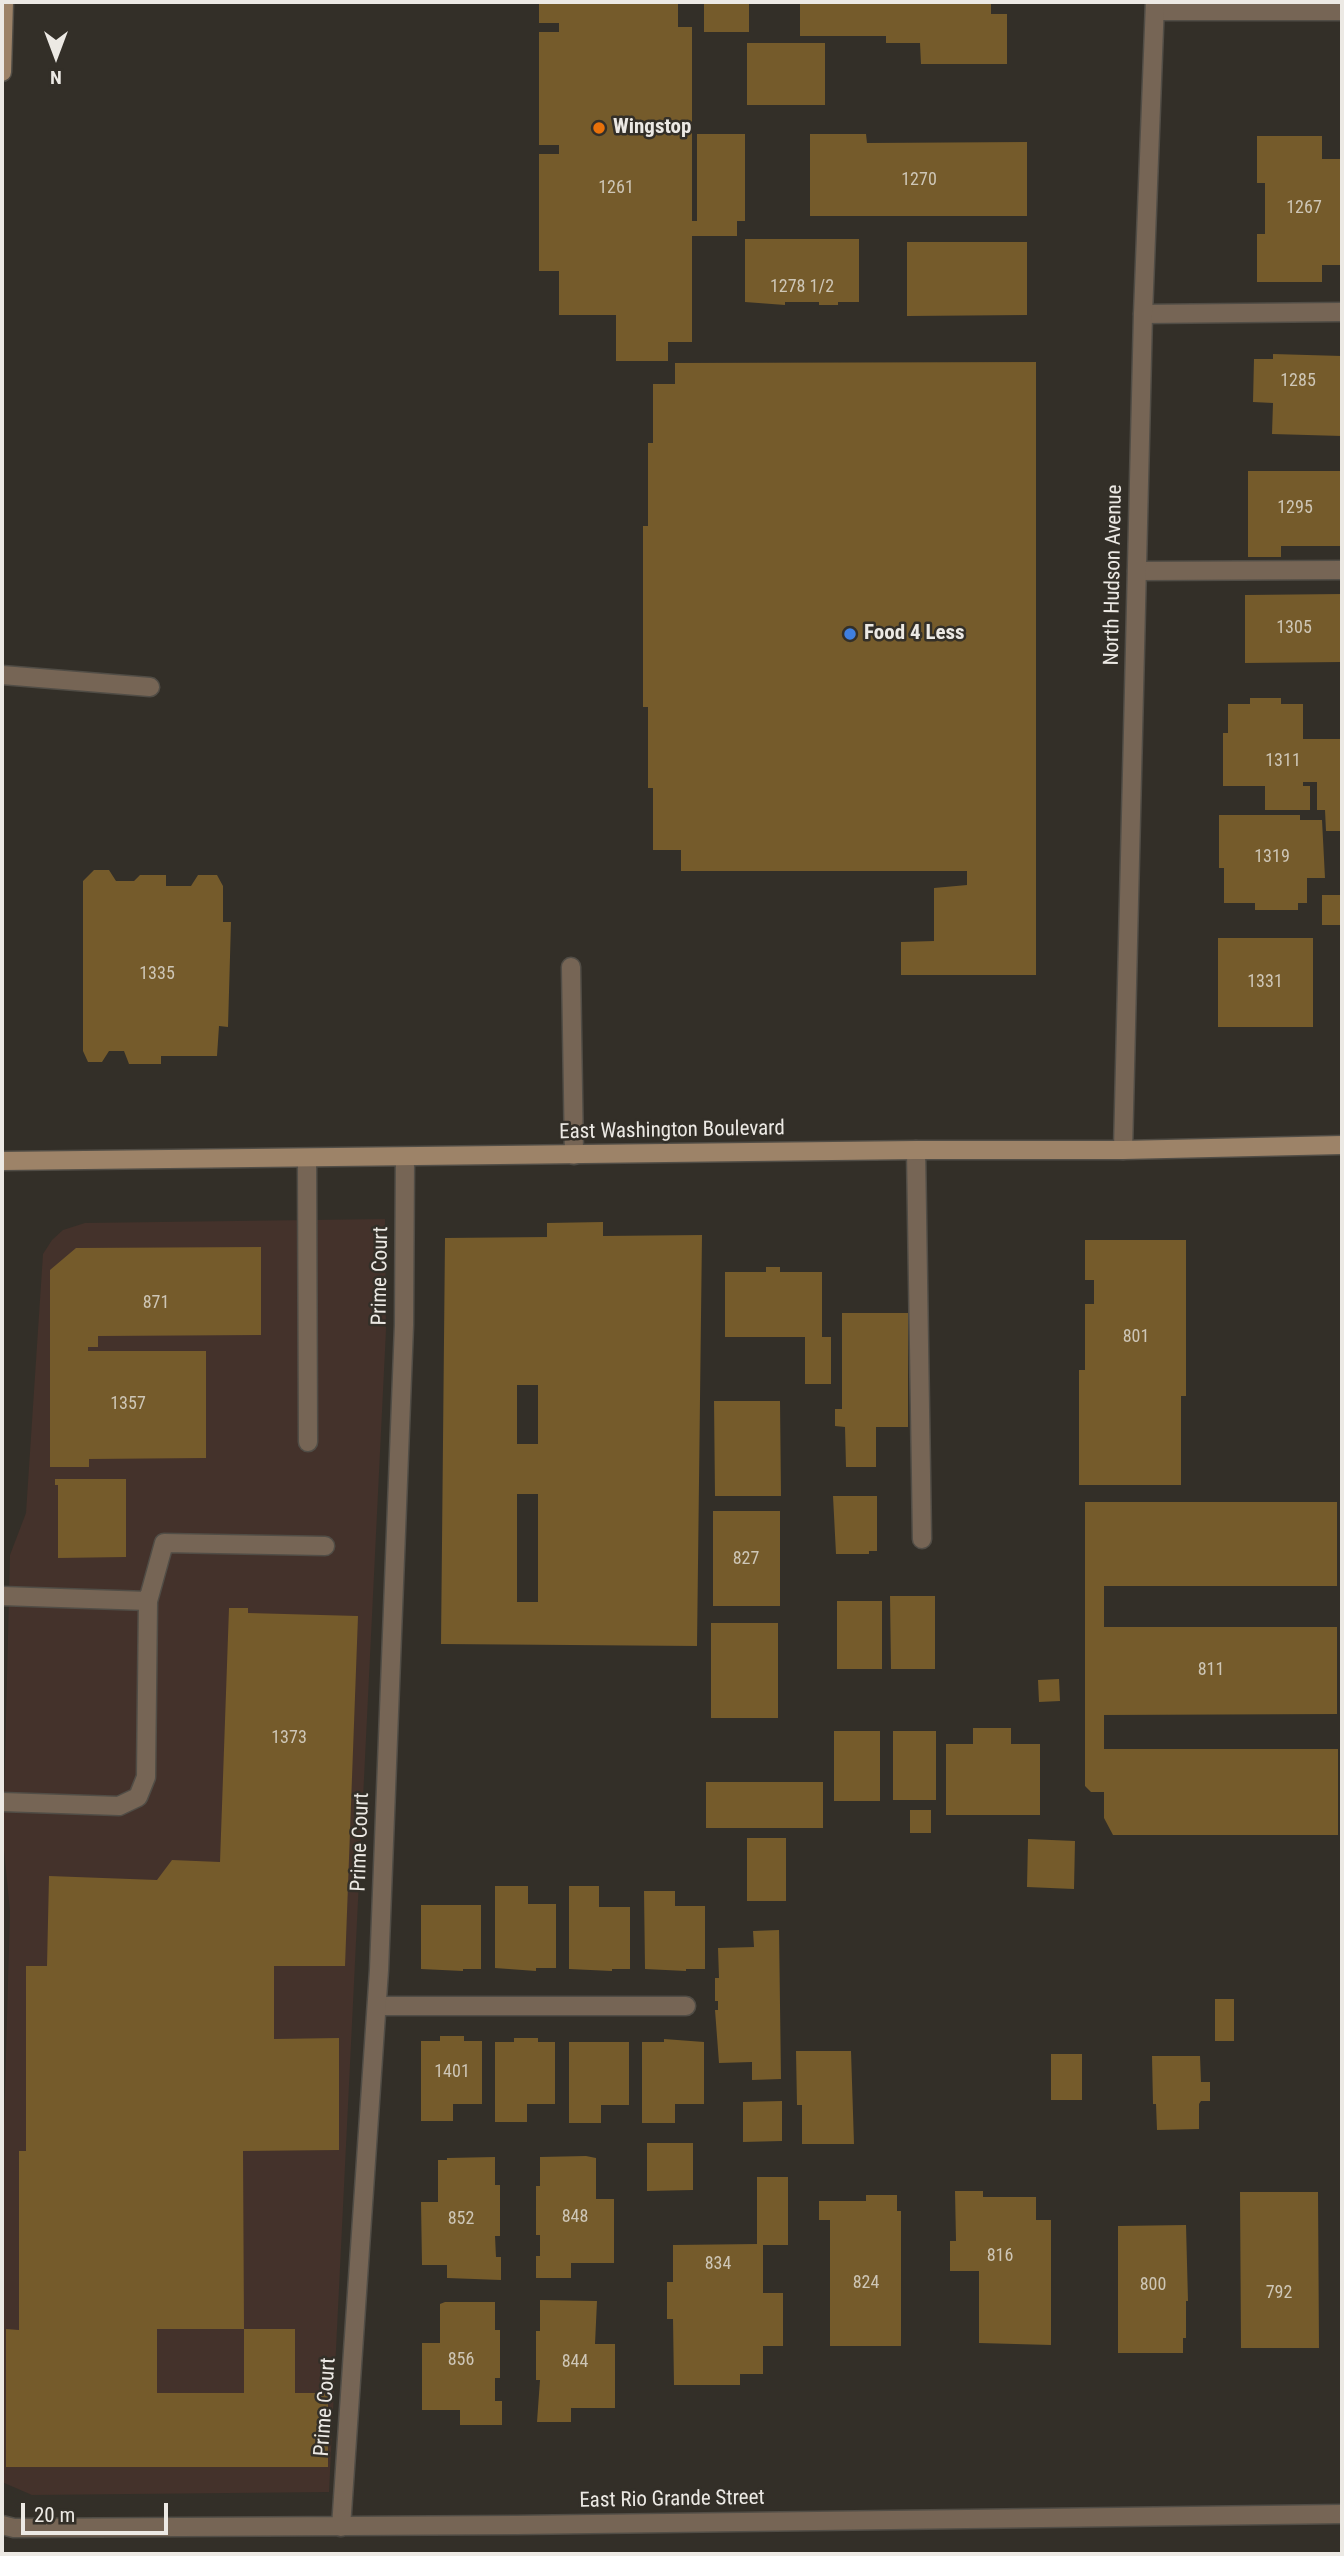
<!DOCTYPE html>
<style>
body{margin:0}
#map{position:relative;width:1344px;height:2556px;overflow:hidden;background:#332f28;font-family:"Roboto Condensed",sans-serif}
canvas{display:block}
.frame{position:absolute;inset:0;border:4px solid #ece9e4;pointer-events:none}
.north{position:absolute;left:21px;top:21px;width:70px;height:70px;-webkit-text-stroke:5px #332f28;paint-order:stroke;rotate:180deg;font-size:19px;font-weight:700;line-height:28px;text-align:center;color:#ece9e4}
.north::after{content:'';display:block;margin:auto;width:24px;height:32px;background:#ece9e4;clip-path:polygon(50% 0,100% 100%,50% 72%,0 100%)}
.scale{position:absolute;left:21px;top:2503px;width:147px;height:32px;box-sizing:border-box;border:4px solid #ece9e4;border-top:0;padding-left:9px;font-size:21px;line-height:24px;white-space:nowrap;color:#ece9e4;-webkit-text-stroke:5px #332f28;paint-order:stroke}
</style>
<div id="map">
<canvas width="1344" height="2556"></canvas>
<div class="frame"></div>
<div class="north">N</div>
<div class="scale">20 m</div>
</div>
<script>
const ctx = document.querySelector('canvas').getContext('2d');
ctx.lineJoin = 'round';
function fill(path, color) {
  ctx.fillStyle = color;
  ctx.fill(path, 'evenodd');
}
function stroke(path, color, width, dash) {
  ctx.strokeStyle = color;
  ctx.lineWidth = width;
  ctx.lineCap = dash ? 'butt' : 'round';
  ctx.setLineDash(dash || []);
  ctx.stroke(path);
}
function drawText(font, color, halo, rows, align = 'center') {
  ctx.font = font + ' "Roboto Condensed",sans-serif';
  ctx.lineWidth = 5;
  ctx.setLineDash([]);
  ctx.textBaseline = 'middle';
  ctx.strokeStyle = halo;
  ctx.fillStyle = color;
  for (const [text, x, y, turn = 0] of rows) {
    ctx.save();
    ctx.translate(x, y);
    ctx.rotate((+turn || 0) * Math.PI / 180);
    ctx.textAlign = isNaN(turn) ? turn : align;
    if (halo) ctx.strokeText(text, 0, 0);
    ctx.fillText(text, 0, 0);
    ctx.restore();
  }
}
fill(new Path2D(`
 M 385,1219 L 386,1330 L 329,2492 L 32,2495 L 2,2482 L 2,2195 L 10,1911 L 3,1840 L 10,1555 L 26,1513 L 43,1254 L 52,1240 L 63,1230 L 85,1223 Z`), '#44322b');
fill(new Path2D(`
 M 539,2 L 678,2 L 678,27 L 692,27 L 692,221 L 697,221 L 697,134 L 745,134 L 745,221 L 737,221 L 737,236 L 692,236 L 692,342 L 668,342 L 668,361 L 616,361 L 616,315 L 559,315 L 559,271 L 539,271 L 539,154 L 559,154 L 559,145 L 539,145 L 539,32 L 559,32 L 559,23 L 539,23 Z
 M 704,2 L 749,2 L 749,32 L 704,32 Z
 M 800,2 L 991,2 L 991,14 L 1007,14 L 1007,64 L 921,64 L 920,43 L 886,43 L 886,36 L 800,36 Z
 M 747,43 L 825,43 L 825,105 L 747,105 Z
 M 810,134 L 866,134 L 867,143 L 1027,142 L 1027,216 L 810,216 Z
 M 1257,136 L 1322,136 L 1322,159 L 1342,159 L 1342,265 L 1322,265 L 1322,282 L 1257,282 L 1257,234 L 1265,234 L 1265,183 L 1257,183 Z
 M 745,239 L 859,239 L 859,302 L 838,302 L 838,305 L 819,305 L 819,302 L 785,302 L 785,305 L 745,302 Z
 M 907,242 L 1027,242 L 1027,315 L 907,316 Z
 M 1273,354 L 1342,356 L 1342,436 L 1272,434 L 1273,403 L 1253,402 L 1254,359 L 1273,359 Z
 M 1036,362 L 1036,975 L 901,975 L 901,942 L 934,941 L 934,888 L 967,885 L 967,871 L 681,871 L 681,850 L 653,850 L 653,788 L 648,788 L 648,707 L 643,707 L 643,526 L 648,526 L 648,443 L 653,443 L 653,384 L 675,384 L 675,363 Z
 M 1248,471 L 1342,471 L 1342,546 L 1281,546 L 1281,557 L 1248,557 Z
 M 1342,594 L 1342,662 L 1245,663 L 1245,595 Z
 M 1250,698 L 1281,698 L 1281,704 L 1303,704 L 1303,739 L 1342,739 L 1342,831 L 1326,831 L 1325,810 L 1317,810 L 1317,782 L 1303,782 L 1303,786 L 1310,786 L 1310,810 L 1265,810 L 1265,786 L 1223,786 L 1223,733 L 1228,733 L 1228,704 L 1250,704 Z
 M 1219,815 L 1300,815 L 1300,820 L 1322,820 L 1325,878 L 1307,878 L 1307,903 L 1298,903 L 1298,910 L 1255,910 L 1255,903 L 1224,903 L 1224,868 L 1219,868 Z
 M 94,870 L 109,870 L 116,881 L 134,881 L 140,875 L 166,875 L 166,886 L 191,886 L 198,875 L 217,875 L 223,886 L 223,922 L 231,922 L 228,1027 L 219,1026 L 217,1056 L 161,1056 L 161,1064 L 129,1064 L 124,1051 L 109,1051 L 102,1062 L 88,1062 L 83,1051 L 83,881 Z
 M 1322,895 L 1342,895 L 1342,925 L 1322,925 Z
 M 1218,938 L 1313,938 L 1313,1027 L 1218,1027 Z
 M 603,1222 L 603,1236 L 702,1235 L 697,1646 L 441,1644 L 445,1238 L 547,1237 L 547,1223 ZM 517,1385 L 538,1385 L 538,1444 L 517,1444 ZM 517,1494 L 538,1494 L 538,1602 L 517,1602 Z
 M 1085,1240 L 1186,1240 L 1186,1396 L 1181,1396 L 1181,1485 L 1079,1485 L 1079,1370 L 1085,1370 L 1085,1304 L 1094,1304 L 1094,1280 L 1085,1280 Z
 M 261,1247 L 261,1335 L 98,1336 L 98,1347 L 88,1347 L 88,1351 L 206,1351 L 206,1458 L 89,1459 L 89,1467 L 50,1467 L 50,1270 L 76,1248 Z
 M 766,1267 L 780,1267 L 780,1272 L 822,1272 L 822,1337 L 831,1337 L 831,1384 L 805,1384 L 805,1337 L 725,1337 L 725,1272 L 766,1272 Z
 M 842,1313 L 908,1313 L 908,1427 L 876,1427 L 876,1467 L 846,1467 L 845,1427 L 835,1426 L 835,1409 L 842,1409 Z
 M 714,1401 L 780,1401 L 781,1496 L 715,1496 Z
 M 55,1479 L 126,1479 L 126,1557 L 58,1558 L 58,1485 L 55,1485 Z
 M 833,1496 L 877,1496 L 877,1551 L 869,1551 L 869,1554 L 836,1554 Z
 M 1085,1502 L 1337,1502 L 1337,1586 L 1104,1586 L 1104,1627 L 1337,1627 L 1337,1714 L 1104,1715 L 1104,1749 L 1338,1749 L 1338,1835 L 1113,1835 L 1104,1818 L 1104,1792 L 1091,1792 L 1085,1786 Z
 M 713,1511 L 780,1511 L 780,1606 L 713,1606 Z
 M 890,1596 L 935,1596 L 935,1669 L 891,1669 Z
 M 837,1601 L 882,1601 L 882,1669 L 837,1669 Z
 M 229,1608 L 248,1608 L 248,1613 L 358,1616 L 345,1966 L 274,1966 L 274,2039 L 339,2038 L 339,2150 L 243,2151 L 244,2329 L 295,2329 L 295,2393 L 328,2393 L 328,2467 L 6,2467 L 6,2329 L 19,2330 L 19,2151 L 26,2151 L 26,1966 L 47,1966 L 49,1876 L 157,1880 L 172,1860 L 220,1862 ZM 157,2329 L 244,2329 L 244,2393 L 157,2393 Z
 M 711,1623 L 778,1623 L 778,1718 L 711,1718 Z
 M 1059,1679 L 1060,1701 L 1039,1702 L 1038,1680 Z
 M 973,1728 L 1011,1728 L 1011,1744 L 1040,1744 L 1040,1815 L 946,1815 L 946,1744 L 973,1744 Z
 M 834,1731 L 880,1731 L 880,1801 L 834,1801 Z
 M 893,1731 L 936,1731 L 936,1800 L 893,1800 Z
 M 706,1782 L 823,1782 L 823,1828 L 706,1828 Z
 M 910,1810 L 931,1810 L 931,1833 L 910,1833 Z
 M 747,1838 L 786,1838 L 786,1901 L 747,1901 Z
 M 1028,1839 L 1075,1841 L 1074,1889 L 1027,1887 Z
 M 495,1886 L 528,1886 L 528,1904 L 556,1904 L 556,1968 L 536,1968 L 536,1971 L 495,1968 Z
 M 569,1886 L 599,1886 L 599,1907 L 630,1907 L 630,1969 L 612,1969 L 612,1971 L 569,1969 Z
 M 644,1891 L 675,1891 L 675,1906 L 705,1906 L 705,1969 L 686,1969 L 686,1971 L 645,1969 Z
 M 421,1905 L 481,1905 L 481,1969 L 463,1969 L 463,1971 L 421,1969 Z
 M 779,1930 L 781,2079 L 752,2080 L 752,2062 L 719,2063 L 715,2010 L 718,2010 L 718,2001 L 715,2001 L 715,1978 L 719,1978 L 718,1948 L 754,1947 L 753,1931 Z
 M 1215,1999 L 1234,1999 L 1234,2041 L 1215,2041 Z
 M 440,2036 L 464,2036 L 464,2041 L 482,2041 L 482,2104 L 453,2104 L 453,2121 L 421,2121 L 421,2041 L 440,2041 Z
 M 514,2038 L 538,2038 L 538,2042 L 555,2042 L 555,2104 L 527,2104 L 527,2122 L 495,2122 L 495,2042 L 514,2042 Z
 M 664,2039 L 704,2042 L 704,2104 L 675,2104 L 675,2123 L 642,2123 L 642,2042 L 664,2042 Z
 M 569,2042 L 629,2042 L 629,2105 L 601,2105 L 601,2123 L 569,2123 Z
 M 796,2051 L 851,2051 L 854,2144 L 802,2144 L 802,2105 L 797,2105 Z
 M 1051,2054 L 1082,2054 L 1082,2100 L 1051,2100 Z
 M 1152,2056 L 1200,2056 L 1201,2082 L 1210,2082 L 1210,2101 L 1201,2101 L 1199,2104 L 1199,2129 L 1157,2130 L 1156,2104 L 1153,2104 Z
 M 782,2101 L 782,2141 L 743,2142 L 743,2102 Z
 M 647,2143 L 693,2143 L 693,2190 L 647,2191 Z
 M 586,2156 L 596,2158 L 596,2199 L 614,2199 L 614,2263 L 571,2263 L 571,2278 L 536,2278 L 536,2256 L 540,2256 L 540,2235 L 536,2235 L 536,2186 L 540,2186 L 540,2157 Z
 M 495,2157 L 495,2185 L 500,2185 L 500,2236 L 495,2236 L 496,2257 L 501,2257 L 501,2280 L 447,2278 L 447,2265 L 422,2265 L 421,2202 L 438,2202 L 438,2160 L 447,2160 L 447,2158 Z
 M 757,2177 L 788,2177 L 788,2245 L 763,2245 L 763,2293 L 783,2293 L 783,2346 L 763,2346 L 763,2374 L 740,2374 L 740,2385 L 674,2385 L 673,2319 L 667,2319 L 667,2282 L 673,2282 L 673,2245 L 757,2244 Z
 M 955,2191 L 983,2191 L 983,2197 L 1036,2197 L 1036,2220 L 1051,2220 L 1051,2345 L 979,2343 L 979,2271 L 950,2271 L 950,2241 L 956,2241 Z
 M 1240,2192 L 1318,2192 L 1319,2348 L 1241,2348 Z
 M 866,2195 L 897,2195 L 897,2211 L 901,2211 L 901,2346 L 830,2346 L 830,2220 L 819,2220 L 819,2201 L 866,2201 Z
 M 1186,2225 L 1188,2301 L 1186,2301 L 1186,2338 L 1183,2338 L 1183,2353 L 1118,2353 L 1118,2226 Z
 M 540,2300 L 597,2301 L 595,2344 L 615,2344 L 615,2408 L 571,2408 L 571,2422 L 537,2422 L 540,2380 L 536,2380 L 536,2331 L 540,2331 Z
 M 445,2302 L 495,2302 L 495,2330 L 500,2330 L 500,2378 L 495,2378 L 495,2401 L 502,2401 L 502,2425 L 460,2425 L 460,2410 L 422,2410 L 422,2343 L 440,2343 L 440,2304 Z`), '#755b2b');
const service = new Path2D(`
 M 1155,11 L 1342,11
 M 1143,314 L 1342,312
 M 1137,571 L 1342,570
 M 2,675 L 150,687
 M 571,967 L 574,1155
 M 307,1158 L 308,1442
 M 2,1596 L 148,1601
 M 2,1802 L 119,1806 L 138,1797 L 146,1777 L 148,1601 L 164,1543 L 325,1546
 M 377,2006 L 686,2006`);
const minor = new Path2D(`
 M 916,1150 L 922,1539
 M 1123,1150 L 1143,314 L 1155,2
 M 2,2525 L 14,2528 L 516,2525 L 1342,2514
 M 341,2527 L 379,1970 L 404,1325 L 405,1157`);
const secondary = new Path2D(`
 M 2,72 L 4,2
 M 2,1161 L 916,1150 L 1123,1150 L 1342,1145`);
stroke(service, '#514d46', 21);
stroke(minor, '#514d46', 21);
stroke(secondary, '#514d46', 21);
stroke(service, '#766555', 18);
stroke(minor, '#766555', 18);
stroke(secondary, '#9d8368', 18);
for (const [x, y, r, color] of [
 [599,128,7,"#e8710a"],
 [850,634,7,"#3f7fe0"]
]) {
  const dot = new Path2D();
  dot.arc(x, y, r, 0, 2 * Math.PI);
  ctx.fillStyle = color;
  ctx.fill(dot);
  stroke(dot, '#332f28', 2.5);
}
drawText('18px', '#cec6b6', null, [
 ["1270",919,180],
 ["1261",616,188],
 ["1267",1304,208],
 ["1278 1/2",802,287],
 ["1285",1298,381],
 ["1295",1295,508],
 ["1305",1294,628],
 ["1311",1283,761],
 ["1319",1272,857],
 ["1335",157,974],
 ["1331",1265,982],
 ["871",156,1303],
 ["801",1136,1337],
 ["1357",128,1404],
 ["827",746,1559],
 ["811",1211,1670],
 ["1373",289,1738],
 ["1401",452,2072],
 ["848",575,2217],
 ["852",461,2219],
 ["816",1000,2256],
 ["834",718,2264],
 ["824",866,2283],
 ["800",1153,2285],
 ["792",1279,2293],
 ["856",461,2360],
 ["844",575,2362]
]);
drawText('bold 21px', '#ece9e4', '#332f28', [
 ["Wingstop",613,128],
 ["Food 4 Less",864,634]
], 'left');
drawText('21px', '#ece9e4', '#332f28', [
 ["North Hudson Avenue",1114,575,-89],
 ["East Washington Boulevard",672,1131,-1],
 ["Prime Court",381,1276,-89],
 ["Prime Court",361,1842,-88],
 ["Prime Court",326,2407,-86],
 ["East Rio Grande Street",672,2500,-1]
]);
</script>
